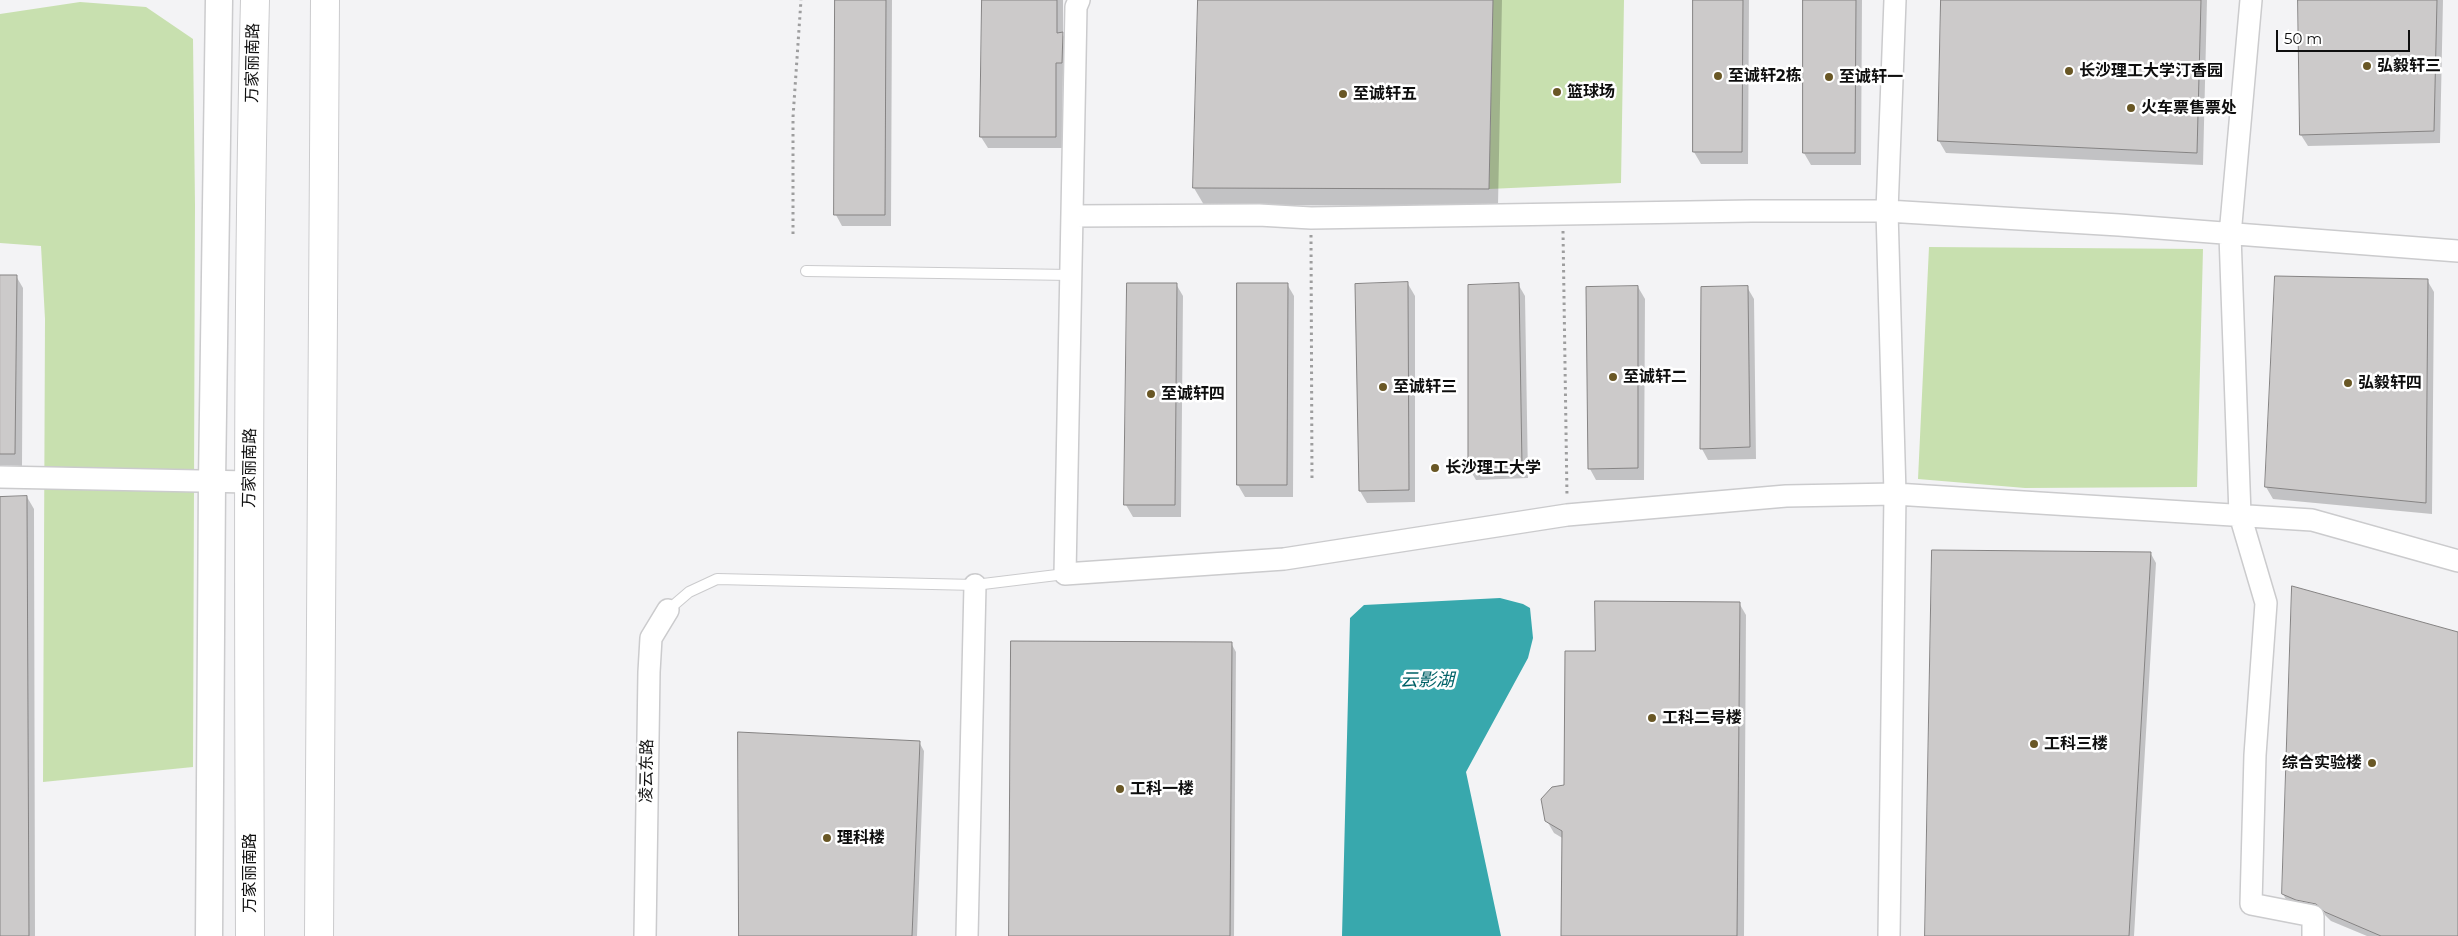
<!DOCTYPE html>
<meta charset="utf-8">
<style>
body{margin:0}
#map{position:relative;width:2458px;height:936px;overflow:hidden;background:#f3f3f5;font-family:Montserrat,sans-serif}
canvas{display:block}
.scale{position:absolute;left:2276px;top:30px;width:134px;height:22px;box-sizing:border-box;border:2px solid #0e0e0e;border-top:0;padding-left:6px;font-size:15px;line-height:18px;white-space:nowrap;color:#0e0e0e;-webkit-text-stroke:4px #fff;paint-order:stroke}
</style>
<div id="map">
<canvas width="2458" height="936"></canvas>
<div class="scale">50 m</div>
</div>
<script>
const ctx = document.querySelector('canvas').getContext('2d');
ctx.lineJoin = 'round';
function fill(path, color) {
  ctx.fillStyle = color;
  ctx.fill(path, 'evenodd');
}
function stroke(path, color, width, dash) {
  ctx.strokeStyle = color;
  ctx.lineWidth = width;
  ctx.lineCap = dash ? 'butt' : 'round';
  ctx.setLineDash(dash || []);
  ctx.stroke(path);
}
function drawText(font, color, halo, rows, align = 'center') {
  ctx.font = font + ' Montserrat,"Noto Sans SC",sans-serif';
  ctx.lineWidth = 5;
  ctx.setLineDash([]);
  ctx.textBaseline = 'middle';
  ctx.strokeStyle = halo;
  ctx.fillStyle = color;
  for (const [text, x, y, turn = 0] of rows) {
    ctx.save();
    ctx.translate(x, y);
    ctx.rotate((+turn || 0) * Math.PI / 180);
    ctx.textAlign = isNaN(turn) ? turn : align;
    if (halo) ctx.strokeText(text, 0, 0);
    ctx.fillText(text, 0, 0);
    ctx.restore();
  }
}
fill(new Path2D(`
 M 1493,0 L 1624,0 L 1621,183 L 1489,189 Z
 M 80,2 L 146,7 L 193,39 L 195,205 L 193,767 L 43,782 L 45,319 L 41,246 L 0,243 L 0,14 Z
 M 1929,247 L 2203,249 L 2197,487 L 2025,488 L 1918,479 Z`), '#c8e0af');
fill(new Path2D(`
 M 1500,598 L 1523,604 L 1530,608 L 1533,638 L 1528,658 L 1466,772 L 1501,936 L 1342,936 L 1350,618 L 1364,605 Z`), '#38a8ad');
fill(new Path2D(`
 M 837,0 L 892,0 L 891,226 L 842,226 L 836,215 Z
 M 983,0 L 1063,0 L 1063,35 L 1069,45 L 1068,74 L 1063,74 L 1062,148 L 988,148 L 981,137 Z
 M 1199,0 L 1502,0 L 1498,206 L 1204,205 L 1194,188 Z
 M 1695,0 L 1749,0 L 1748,164 L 1701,164 L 1694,152 Z
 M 1804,0 L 1862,0 L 1861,165 L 1811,165 L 1804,153 Z
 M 1942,0 L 2207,0 L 2203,165 L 1946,153 L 1939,141 Z
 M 2299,0 L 2443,0 L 2440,143 L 2308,146 L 2301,135 Z
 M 0,276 L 16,276 L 23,288 L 22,466 L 0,465 Z
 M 2427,280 L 2434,292 L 2432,514 L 2273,499 L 2266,487 Z
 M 1176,284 L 1183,296 L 1181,517 L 1133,517 L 1126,505 Z
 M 1238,284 L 1287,284 L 1294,296 L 1293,497 L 1245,497 L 1238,485 Z
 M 1408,284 L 1415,296 L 1415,502 L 1367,503 L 1360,491 Z
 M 1518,284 L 1525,296 L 1528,478 L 1476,480 L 1469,468 Z
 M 1638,287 L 1645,299 L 1644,480 L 1596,480 L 1590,469 Z
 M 1747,287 L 1754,299 L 1756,459 L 1708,460 L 1702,449 Z
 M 27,497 L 34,509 L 35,936 L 0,936 L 0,498 Z
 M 2151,554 L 2156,563 L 2134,936 L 1926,936 Z
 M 1739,603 L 1746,615 L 1744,936 L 1563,936 L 1564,839 L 1554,833 L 1547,821 L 1565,786 L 1596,653 Z
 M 2458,634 L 2458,936 L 2367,936 L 2331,921 L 2322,912 L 2288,903 L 2283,894 Z
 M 1231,643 L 1236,652 L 1234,936 L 1010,936 Z
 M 919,742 L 924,751 L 917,936 L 740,936 Z`), '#0003');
const building = new Path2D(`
 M 835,0 L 886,0 L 885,215 L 834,215 Z
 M 982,0 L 1057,0 L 1057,33 L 1063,32 L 1062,63 L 1056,63 L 1056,137 L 980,137 Z
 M 1198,0 L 1493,0 L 1489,189 L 1193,188 Z
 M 1693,0 L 1743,0 L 1742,152 L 1693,152 Z
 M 1803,0 L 1856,0 L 1855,153 L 1803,153 Z
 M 1941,0 L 2201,0 L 2197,153 L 1938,141 Z
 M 2298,0 L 2437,0 L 2434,131 L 2300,135 Z
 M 0,275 L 17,275 L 15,454 L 0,454 Z
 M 2275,276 L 2428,279 L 2426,503 L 2265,487 Z
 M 1408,282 L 1409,490 L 1359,491 L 1355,284 Z
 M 1127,283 L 1177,283 L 1175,505 L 1124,505 Z
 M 1237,283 L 1288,283 L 1287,485 L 1237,485 Z
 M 1519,283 L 1522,466 L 1468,468 L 1468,285 Z
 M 1638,286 L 1638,468 L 1588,469 L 1586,287 Z
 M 1748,286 L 1750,447 L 1700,449 L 1701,287 Z
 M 27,496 L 29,936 L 0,936 L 0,497 Z
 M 1932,550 L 2151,552 L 2129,936 L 1925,936 Z
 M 2292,586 L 2458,632 L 2458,936 L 2381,936 L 2325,912 L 2316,904 L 2296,900 L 2282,894 Z
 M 1595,601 L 1740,602 L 1737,936 L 1561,936 L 1562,831 L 1545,821 L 1541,799 L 1552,787 L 1564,785 L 1565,651 L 1595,651 Z
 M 1011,641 L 1232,642 L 1230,936 L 1009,936 Z
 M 738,732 L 920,741 L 912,936 L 739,936 Z`);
fill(building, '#cccaca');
stroke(building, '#858383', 1);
const service = new Path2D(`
 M 806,271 L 1071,275
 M 668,610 L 689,592 L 717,579 L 975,585 L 1065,574`);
const minor = new Path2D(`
 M 1079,0 L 1076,7 L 1065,574 L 1284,559 L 1567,515 L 1786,496 L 1895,494 L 2312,520 L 2458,561
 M 2251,0 L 2230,235 L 2240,515 L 2266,603 L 2255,755 L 2251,904 L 2313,916 L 2313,936
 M 1072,216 L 1259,215 L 1311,218 L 1752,211 L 1887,211 L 2119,225 L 2458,251
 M 0,477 L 249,482
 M 645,936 L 649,672 L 651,638 L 668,610
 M 967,936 L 975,585
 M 1889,936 L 1895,494 L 1887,211 L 1895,0`);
const tertiary = new Path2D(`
 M 209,936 L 212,482 L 219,0`);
const primary = new Path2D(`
 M 250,936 C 249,624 247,312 255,0
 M 319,936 L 325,0`);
stroke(service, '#cbcbcd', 12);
stroke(minor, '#cbcbcd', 24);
stroke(tertiary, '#cbcbcd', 29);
stroke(primary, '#cbcbcd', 30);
stroke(new Path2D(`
 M 1563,231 L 1567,497
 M 793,234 L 793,117 L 801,0
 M 1311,235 L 1312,482`), '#9d9d9e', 3, [2.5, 4]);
stroke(service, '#fff', 10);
stroke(minor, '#fff', 21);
stroke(tertiary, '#fff', 26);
stroke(primary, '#fff', 28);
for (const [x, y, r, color] of [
 [2367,66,5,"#695725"],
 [2069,71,5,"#695725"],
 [1718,76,5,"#695725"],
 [1829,77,5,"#695725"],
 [1557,92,5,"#695725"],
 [1343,94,5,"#695725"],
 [2131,108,5,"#695725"],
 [1613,377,5,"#695725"],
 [2348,383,5,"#695725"],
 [1383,387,5,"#695725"],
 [1151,394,5,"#695725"],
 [1435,468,5,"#695725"],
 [1652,718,5,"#695725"],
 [2034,744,5,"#695725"],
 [2372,763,5,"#695725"],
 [1120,789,5,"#695725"],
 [827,838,5,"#695725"]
]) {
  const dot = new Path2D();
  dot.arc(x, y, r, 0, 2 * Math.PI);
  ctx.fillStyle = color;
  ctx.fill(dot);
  stroke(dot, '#fff', 2);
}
drawText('16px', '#0e0e0e', '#fff', [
 ["万家丽南路",253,63,-89],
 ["万家丽南路",250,468,-89],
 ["凌云东路",647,771,-89],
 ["万家丽南路",250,873,-90]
]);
drawText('bold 16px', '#0e0e0e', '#fff', [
 ["弘毅轩三",2377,66],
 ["长沙理工大学汀香园",2079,71],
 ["至诚轩2栋",1728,76],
 ["至诚轩一",1839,77],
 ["篮球场",1567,92],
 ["至诚轩五",1353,94],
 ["火车票售票处",2141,108],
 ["至诚轩二",1623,377],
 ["弘毅轩四",2358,383],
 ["至诚轩三",1393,387],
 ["至诚轩四",1161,394],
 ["长沙理工大学",1445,468],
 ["工科二号楼",1662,718],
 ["工科三楼",2044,744],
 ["综合实验楼",2362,763,"right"],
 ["工科一楼",1130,789],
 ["理科楼",837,838]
], 'left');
drawText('italic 18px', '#006267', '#fff', [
 ["云影湖",1427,681]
]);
</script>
